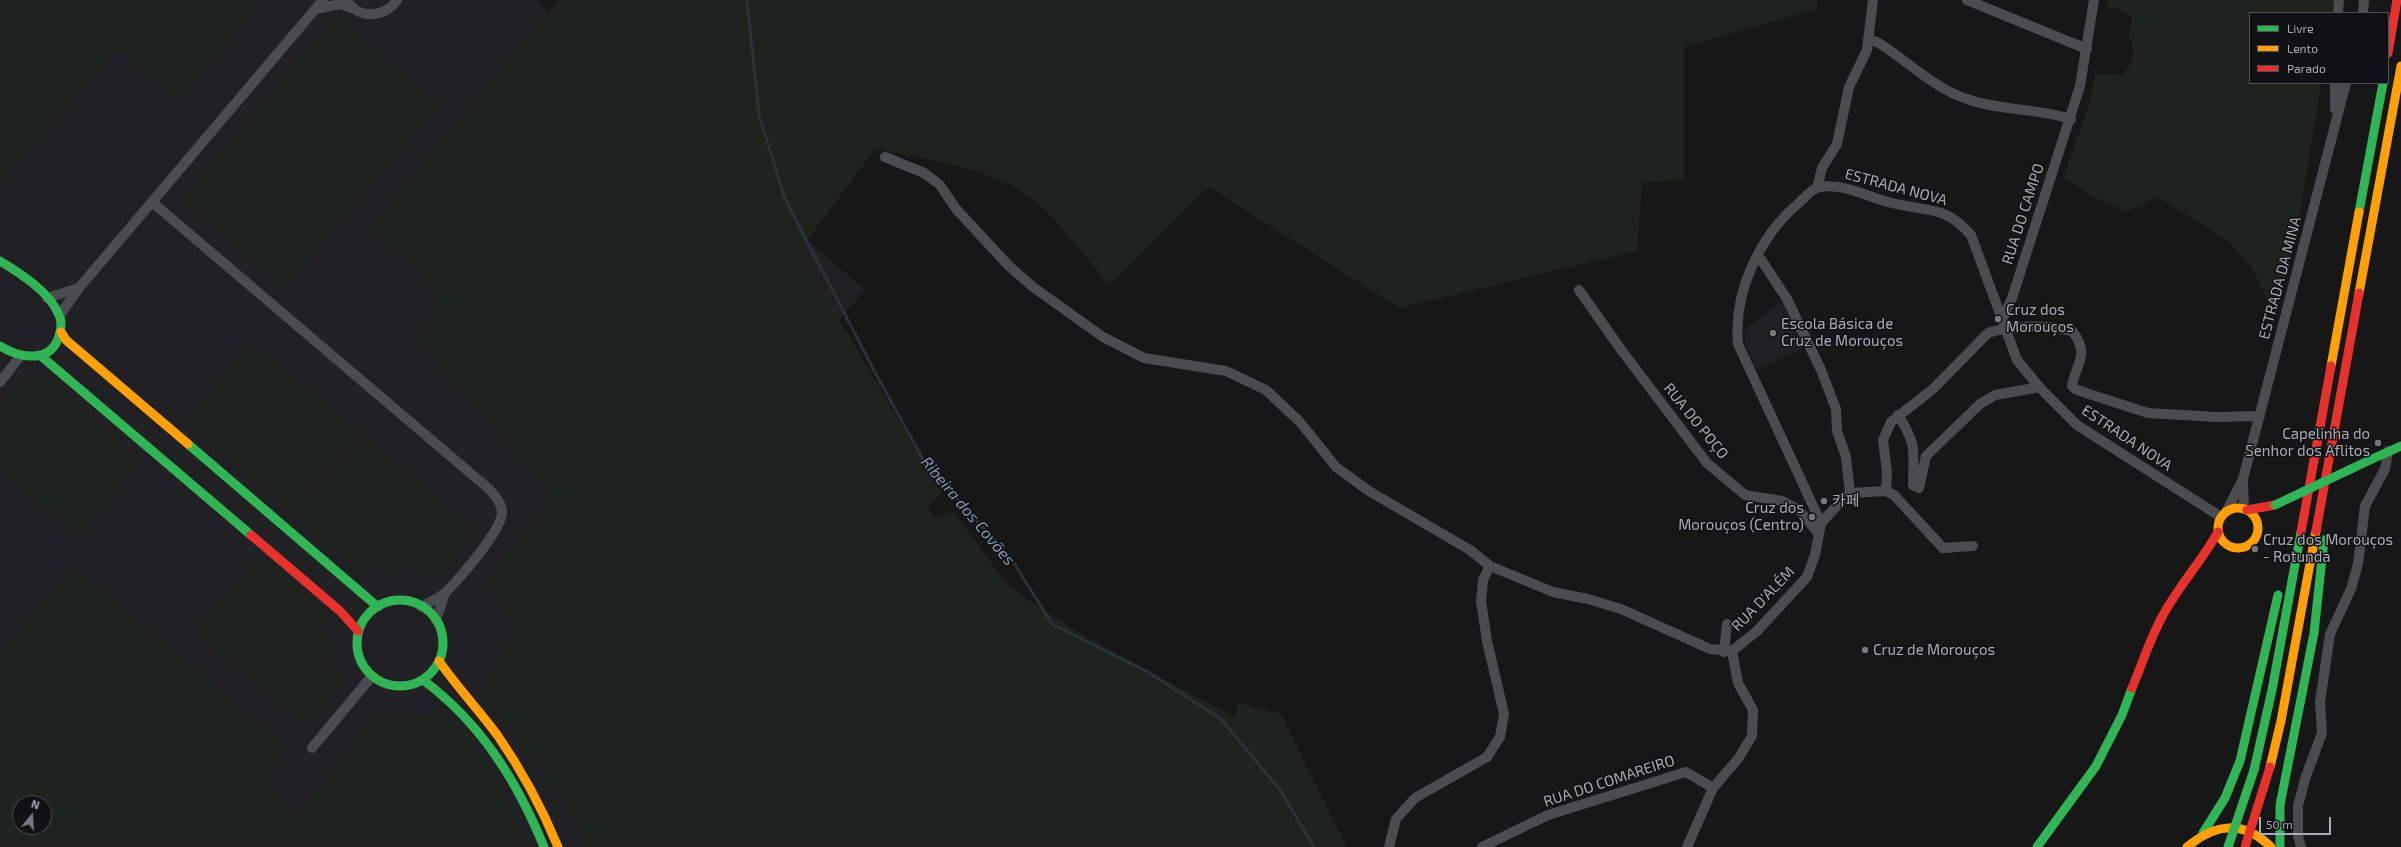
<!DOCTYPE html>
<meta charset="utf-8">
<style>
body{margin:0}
#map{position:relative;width:2401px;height:847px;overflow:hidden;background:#171717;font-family:"Exo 2",sans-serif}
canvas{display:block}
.legend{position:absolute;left:2249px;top:12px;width:140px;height:72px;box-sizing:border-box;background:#111113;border:1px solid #4d4f55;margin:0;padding:5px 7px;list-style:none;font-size:12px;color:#a8adb8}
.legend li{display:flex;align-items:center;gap:8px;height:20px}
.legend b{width:20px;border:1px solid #4d4f55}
.north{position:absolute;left:12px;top:795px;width:40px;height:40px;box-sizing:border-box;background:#111113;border:1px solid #4d4f55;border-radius:50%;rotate:18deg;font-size:11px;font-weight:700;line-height:16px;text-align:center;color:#a8adb8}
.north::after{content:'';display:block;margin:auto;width:14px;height:18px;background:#757880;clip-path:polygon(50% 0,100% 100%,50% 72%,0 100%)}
.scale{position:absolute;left:2259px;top:817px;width:72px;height:18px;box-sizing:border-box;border:2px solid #a8adb8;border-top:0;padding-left:5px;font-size:12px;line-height:14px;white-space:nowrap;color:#a8adb8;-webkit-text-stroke:3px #111113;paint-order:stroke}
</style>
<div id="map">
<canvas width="2401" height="847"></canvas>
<ul class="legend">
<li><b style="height:5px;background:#30b455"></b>Livre</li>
<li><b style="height:5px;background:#ff9f0a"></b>Lento</li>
<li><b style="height:5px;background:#e5322d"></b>Parado</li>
</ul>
<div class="north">N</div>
<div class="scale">50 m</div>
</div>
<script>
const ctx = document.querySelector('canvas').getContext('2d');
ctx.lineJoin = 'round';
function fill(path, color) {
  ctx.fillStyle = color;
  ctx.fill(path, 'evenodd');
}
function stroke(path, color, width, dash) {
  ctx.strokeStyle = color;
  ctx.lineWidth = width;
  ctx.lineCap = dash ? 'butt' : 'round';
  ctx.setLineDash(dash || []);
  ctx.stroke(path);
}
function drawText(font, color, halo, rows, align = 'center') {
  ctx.font = font + ' "Exo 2","Noto Sans KR",sans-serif';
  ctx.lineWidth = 3;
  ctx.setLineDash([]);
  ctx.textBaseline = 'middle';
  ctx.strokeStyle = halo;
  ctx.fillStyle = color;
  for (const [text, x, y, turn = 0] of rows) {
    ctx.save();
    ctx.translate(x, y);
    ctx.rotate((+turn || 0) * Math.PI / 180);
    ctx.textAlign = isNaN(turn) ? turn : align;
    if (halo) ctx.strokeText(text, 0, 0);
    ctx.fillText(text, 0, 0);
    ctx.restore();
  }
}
fill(new Path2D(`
 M 0,0 L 536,0 L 615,73 L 865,290 L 581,621 L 714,847 L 0,847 ZM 20,803 L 44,803 L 44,827 L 20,827 Z
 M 1785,300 L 1806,347 L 1757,369 L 1744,342 L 1747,336 L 1743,330 Z`), '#212123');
fill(new Path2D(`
 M 0,0 L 256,0 L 260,4 L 179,100 L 117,49 L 0,182 Z
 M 558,0 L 1817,0 L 1817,9 L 1684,47 L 1684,180 L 1642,182 L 1637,251 L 1399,308 L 1209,187 L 1109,285 C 1085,257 1063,226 1036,202 C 997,167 924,160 875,149 L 799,251 L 942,494 L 928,506 L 935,518 L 953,511 L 1006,583 L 1032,603 L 1090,639 L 1235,718 L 1238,703 L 1281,714 L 1347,847 L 587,847 C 567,788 520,741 481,694 C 492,675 512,649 511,626 C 511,610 497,594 489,581 L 546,505 L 547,489 L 417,338 C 424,327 434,316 436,303 C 441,280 386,244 369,230 Z
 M 2109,0 L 2335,0 L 2332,13 L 2250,13 L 2250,83 L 2321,83 L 2301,207 L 2275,318 L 2253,269 L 2228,241 L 2158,197 L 2127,212 L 2096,198 L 2063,178 L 2089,105 L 2095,73 L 2121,76 C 2134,60 2138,53 2128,34 L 2132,22 L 2131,16 L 2122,10 L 2108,7 Z
 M 336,17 L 439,104 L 284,287 L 182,200 Z
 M 253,344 L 359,432 L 291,511 L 186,420 Z
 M 40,376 L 48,379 L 141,459 L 78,537 L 0,469 C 0,453 0,428 0,413 C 3,402 29,377 40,376 Z
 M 365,437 L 477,533 L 434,582 L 408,561 L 394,577 L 375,561 L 364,574 L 296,516 Z
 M 260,556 L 329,614 L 318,628 L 337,644 L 323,661 L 345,680 L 307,725 L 196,632 Z
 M 74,568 L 287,748 L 260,782 L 300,817 L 374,718 C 403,720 414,722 442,709 C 478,751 509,793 524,847 L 0,847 L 0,655 ZM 20,803 L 44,803 L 44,827 L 20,827 Z`), '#1d241e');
stroke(new Path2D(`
 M 747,0 L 759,115 L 785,199 L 877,376 L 925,463 L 1012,560 L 1052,624 L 1148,672 L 1221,719 L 1280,790 L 1314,847`), '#2a3239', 3);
stroke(new Path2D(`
 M 347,0 C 357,20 386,18 397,0
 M 1967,0 L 2087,49
 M 316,9 L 340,4 L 355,9
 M 2338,13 L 2339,0
 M 2363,13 L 2364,0
 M 1868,40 L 1877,42 C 1907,60 1933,88 1967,99 C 2000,111 2037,108 2071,119
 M 2335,83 L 2335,109
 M 885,157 L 924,173 L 939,184 L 957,210 L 1009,266 L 1033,287 L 1103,337 L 1144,358 L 1226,371 L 1266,390 L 1300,422 L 1336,467 L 1369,491 L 1470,550 L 1490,566 L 1553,592 L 1588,599 L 1621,609 L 1710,649 L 1732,651
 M 1817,188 L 1822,168 L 1837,144 L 1849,87 L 1867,50 L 1873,0
 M 152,202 L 489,489 C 495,496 502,503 502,513 C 501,531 460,578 446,592 C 439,598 430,602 422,607
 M 1758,255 L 1787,299 L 1821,370 L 1836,409 L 1837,431 L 1846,457 L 1850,493
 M 1579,290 L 1622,351 L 1707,463 L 1745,495 L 1782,501 L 1799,510 L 1818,533
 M 47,298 L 79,288
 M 60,315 L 79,288 L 323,0
 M 2003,318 L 2012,298 L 2080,86 L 2094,0
 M 0,382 L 19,358
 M 1898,415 C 1918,447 1913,450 1913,485 L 1919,488 L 1926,456 L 1980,404 L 1995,395 L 2040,387
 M 2243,483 L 2244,509
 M 1886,491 L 1887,472 L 1883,440 L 1891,422 L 1933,389 L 1988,333 C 2009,326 2052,323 2073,332 C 2090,355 2076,363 2072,386 L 2075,389 L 2089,394 L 2148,413 L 2217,417 L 2260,416
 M 1886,491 L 1894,495 L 1943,548 L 1973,546
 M 2226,512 L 2243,479 L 2346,83
 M 1821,523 L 1738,344 C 1733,292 1760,235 1800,202 C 1805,197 1813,188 1819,187 C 1845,183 1867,197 1892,203 C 1928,212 1945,205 1971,235 L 2017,360 L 2040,388 L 2077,425 L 2221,517
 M 436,620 L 445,593
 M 1732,651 L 1757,631 L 1807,577 L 1815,555 L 1821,523 L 1844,498 L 1850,493 L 1886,491
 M 1724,652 L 1727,624
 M 312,748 L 372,676
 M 1389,847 L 1396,819 L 1415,798 L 1487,757 L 1500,737 L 1504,714 L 1487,641 L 1481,601 L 1483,580 L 1490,566
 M 1482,847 L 1548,815 L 1686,772 L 1713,788
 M 1687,847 L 1713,788 L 1738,759 L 1752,736 L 1753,710 L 1738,683 L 1732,651
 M 2301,847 L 2298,836 L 2298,806 L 2305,779 L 2322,733 L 2320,702 L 2330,634 L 2351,589 L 2358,564 L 2365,506 L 2385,469 L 2388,451`), '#4b4c50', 10);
stroke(new Path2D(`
 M 2359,212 L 2383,83
 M 0,261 C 20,273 50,292 59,315 C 62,321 61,330 59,336 C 51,364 19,358 0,346
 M 41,356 L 251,535
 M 188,444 L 378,607
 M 2372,459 L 2401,446
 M357 643a43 43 0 1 1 86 0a43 43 0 1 1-86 0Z
 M 423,680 C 481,723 517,781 544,847
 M 2254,770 L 2272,690 L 2301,532
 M 2203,833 L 2225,798 L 2240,761 L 2278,595
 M 2037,847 L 2096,766 L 2122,715 L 2132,688
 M 2280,847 L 2280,805 L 2314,633 L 2324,540`), '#30b455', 9);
stroke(new Path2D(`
 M 2359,293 L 2401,66
 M 61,332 L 66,340 L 188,444
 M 2331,366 L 2359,212
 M2218 528a20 20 0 1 1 40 0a20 20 0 1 1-40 0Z
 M 439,661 C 457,687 479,710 498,736 C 522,771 542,808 558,847
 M 2270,767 L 2281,721 L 2316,531
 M 2187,847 C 2216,823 2243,820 2271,847`), '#ff9f0a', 9);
stroke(new Path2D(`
 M 2388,53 L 2397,0
 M 2247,510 L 2275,505
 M 2316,531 L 2359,293
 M 2301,532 L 2331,366
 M 251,535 L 340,611 L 358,631
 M 2132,688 C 2142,664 2150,639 2162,617 C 2178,587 2201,562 2218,532`), '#e5322d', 9);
stroke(new Path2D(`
 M 2275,505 L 2372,459
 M 2228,847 L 2254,770`), '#30b455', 9);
stroke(new Path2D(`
 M 2245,847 L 2270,767`), '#e5322d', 9);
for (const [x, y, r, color] of [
 [1998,319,4,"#757880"],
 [1773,333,4,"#757880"],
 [2378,443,4,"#757880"],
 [1824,501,4,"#757880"],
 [1812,517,4,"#757880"],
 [2255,549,4,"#757880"],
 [1865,650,4,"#757880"]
]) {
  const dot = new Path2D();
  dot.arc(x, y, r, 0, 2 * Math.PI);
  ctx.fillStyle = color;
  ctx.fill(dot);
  stroke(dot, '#111113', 1.5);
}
drawText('15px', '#a8adb8', '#111113', [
 ["ESTRADA NOVA",1896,187,15],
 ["RUA DO CAMPO",2023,214,-72],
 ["ESTRADA DA MINA",2280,278,-75],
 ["RUA DO POÇO",1696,421,51],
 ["ESTRADA NOVA",2127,438,34],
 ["RUA D'ALÉM",1763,599,-46],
 ["RUA DO COMAREIRO",1609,781,-18]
]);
drawText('15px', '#a8adb8', '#111113', [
 ["Cruz dos",2006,310],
 ["Morouços",2006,327],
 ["Escola Básica de",1781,324],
 ["Cruz de Morouços",1781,341],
 ["Capelinha do",2370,434,"right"],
 ["Senhor dos Aflitos",2370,451,"right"],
 ["카페",1832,501],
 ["Cruz dos",1804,508,"right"],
 ["Morouços (Centro)",1804,525,"right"],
 ["Cruz dos Morouços",2263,540],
 ["- Rotunda",2263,557],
 ["Cruz de Morouços",1873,650]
], 'left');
drawText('italic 16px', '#7f9bb3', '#111113', [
 ["Ribeira dos Covões",968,511,50]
]);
</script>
